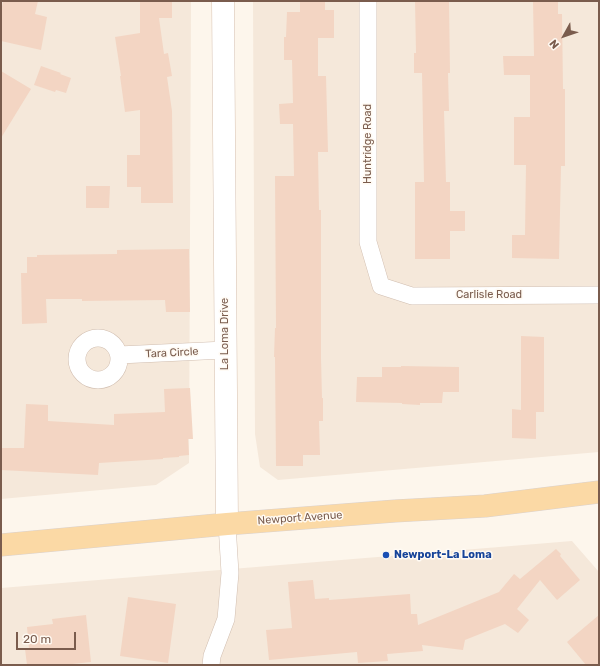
<!DOCTYPE html>
<style>
body{margin:0}
#map{position:relative;width:600px;height:666px;overflow:hidden;background:#fdf6ec;font-family:Rubik,sans-serif}
canvas{display:block}
.frame{position:absolute;inset:0;border:2px solid #7a5c4d;pointer-events:none}
.north{position:absolute;left:544px;top:16px;width:40px;height:40px;-webkit-text-stroke:3px #fffaf3;paint-order:stroke;rotate:230deg;font-size:11px;font-weight:700;line-height:16px;text-align:center;color:#7a5c4d}
.north::after{content:'';display:block;margin:auto;width:14px;height:18px;background:#7a5c4d;clip-path:polygon(50% 0,100% 100%,50% 72%,0 100%)}
.scale{position:absolute;left:16px;top:632px;width:60px;height:18px;box-sizing:border-box;border:2px solid #7a5c4d;border-top:0;padding-left:5px;font-size:12px;line-height:14px;white-space:nowrap;color:#7a5c4d;-webkit-text-stroke:3px #fffaf3;paint-order:stroke}
</style>
<div id="map">
<canvas width="600" height="666"></canvas>
<div class="frame"></div>
<div class="north">N</div>
<div class="scale">20 m</div>
</div>
<script>
const ctx = document.querySelector('canvas').getContext('2d');
ctx.lineJoin = 'round';
function fill(path, color) {
  ctx.fillStyle = color;
  ctx.fill(path, 'evenodd');
}
function stroke(path, color, width, dash) {
  ctx.strokeStyle = color;
  ctx.lineWidth = width;
  ctx.lineCap = dash ? 'butt' : 'round';
  ctx.setLineDash(dash || []);
  ctx.stroke(path);
}
function drawText(font, color, halo, rows, align = 'center') {
  ctx.font = font + ' Rubik,sans-serif';
  ctx.lineWidth = 3;
  ctx.setLineDash([]);
  ctx.textBaseline = 'middle';
  ctx.strokeStyle = halo;
  ctx.fillStyle = color;
  for (const [text, x, y, turn = 0] of rows) {
    ctx.save();
    ctx.translate(x, y);
    ctx.rotate((+turn || 0) * Math.PI / 180);
    ctx.textAlign = isNaN(turn) ? turn : align;
    if (halo) ctx.strokeText(text, 0, 0);
    ctx.fillText(text, 0, 0);
    ctx.restore();
  }
}
fill(new Path2D(`
 M 1,1 L 191,1 L 189,463 L 156,485 L 1,499 Z
 M 253,1 L 599,1 L 599,452 L 278,480 L 260,467 L 255,434 Z
 M 572,541 L 599,572 L 599,665 L 1,665 L 1,588 Z`), '#f5e8da');
fill(new Path2D(`
 M 3,1 L 38,1 L 35,14 L 47,17 L 41,50 L 1,41 L 1,12 Z
 M 140,1 L 172,1 L 172,18 L 159,18 L 164,54 L 168,53 L 172,76 L 167,77 L 172,111 L 173,203 L 141,203 L 141,187 L 127,187 L 127,155 L 140,155 L 140,110 L 125,112 L 120,76 L 121,76 L 115,37 L 140,33 Z
 M 300,1 L 325,1 L 325,10 L 334,10 L 334,38 L 318,38 L 318,76 L 326,76 L 328,152 L 318,152 L 319,210 L 321,210 L 321,358 L 322,398 L 323,398 L 323,421 L 319,421 L 320,455 L 303,455 L 303,466 L 276,466 L 275,357 L 274,357 L 275,328 L 276,328 L 275,176 L 294,176 L 293,124 L 280,124 L 279,104 L 293,103 L 292,60 L 284,60 L 284,37 L 286,37 L 287,12 L 300,12 Z
 M 415,1 L 449,1 L 450,73 L 448,73 L 449,111 L 444,111 L 446,182 L 450,182 L 450,211 L 465,211 L 465,231 L 450,231 L 450,259 L 415,259 L 415,182 L 424,182 L 422,73 L 414,73 L 414,53 L 416,53 Z
 M 533,1 L 558,1 L 558,14 L 562,14 L 563,89 L 565,89 L 565,166 L 561,166 L 559,259 L 512,258 L 512,235 L 525,235 L 526,165 L 514,165 L 514,117 L 530,117 L 530,75 L 504,75 L 503,56 L 534,56 Z
 M 41,66 L 61,73 L 60,74 L 71,78 L 66,93 L 56,90 L 55,92 L 34,85 Z
 M 1,71 L 31,89 L 1,138 Z
 M 86,186 L 110,186 L 109,208 L 86,208 Z
 M 189,249 L 190,312 L 166,312 L 165,300 L 82,301 L 82,299 L 46,299 L 47,323 L 22,324 L 21,273 L 27,273 L 27,257 L 37,257 L 37,255 L 117,254 L 117,250 Z
 M 521,336 L 544,337 L 544,412 L 536,412 L 536,439 L 512,438 L 512,409 L 521,410 Z
 M 401,366 L 459,367 L 459,392 L 443,392 L 442,403 L 420,403 L 420,405 L 402,404 L 402,403 L 356,402 L 357,377 L 382,377 L 382,367 L 401,367 Z
 M 190,388 L 193,439 L 188,439 L 189,455 L 179,456 L 179,457 L 163,458 L 163,459 L 99,463 L 98,475 L 1,470 L 1,448 L 24,448 L 26,404 L 48,405 L 48,421 L 114,425 L 114,414 L 165,412 L 164,389 Z
 M 556,549 L 561,554 L 560,556 L 580,580 L 557,600 L 540,580 L 517,609 L 529,620 L 518,633 L 505,624 L 465,640 L 463,650 L 422,645 L 423,651 L 387,654 L 388,661 L 358,663 L 357,652 L 269,660 L 266,630 L 292,628 L 288,582 L 313,580 L 315,599 L 329,598 L 329,600 L 410,594 L 411,614 L 417,614 L 418,625 L 499,592 L 514,574 L 520,579 Z
 M 128,597 L 176,604 L 168,663 L 120,656 Z
 M 86,615 L 91,662 L 63,665 L 27,665 L 25,649 L 29,649 L 27,627 L 53,624 L 52,619 Z
 M 599,615 L 599,665 L 586,665 L 567,642 Z`), '#f3d5c3');
const street = new Path2D(`
 M 368,1 L 368,242 L 381,286 L 412,296 L 599,295
 M77 359a21 21 0 1 1 42 0a21 21 0 1 1-42 0Z
 M 119,355 L 225,350
 M 211,665 L 212,656 L 226,619 L 230,573 L 227,524`);
const secondary = new Path2D(`
 M 223,1 L 227,524`);
const primary = new Path2D(`
 M 1,545 L 227,524 L 395,511 L 485,506 L 599,492`);
stroke(street, '#d1beb0', 18);
stroke(secondary, '#d6c0b0', 23);
stroke(primary, '#dad1cd', 23);
stroke(street, '#fff', 17);
stroke(secondary, '#fff', 22);
stroke(primary, '#fbd9a5', 22);
for (const [x, y, r, color] of [
 [386,555,4,"#1a4fb4"]
]) {
  const dot = new Path2D();
  dot.arc(x, y, r, 0, 2 * Math.PI);
  ctx.fillStyle = color;
  ctx.fill(dot);
  stroke(dot, '#fffaf3', 1.5);
}
drawText('11px', '#7a5c4d', '#fffaf3', [
 ["Huntridge Road",368,144,-90],
 ["Carlisle Road",489,295],
 ["La Loma Drive",225,334,-90],
 ["Tara Circle",172,353,-3],
 ["Newport Avenue",300,518,-4]
]);
drawText('bold 11px', '#164399', '#fffaf3', [
 ["Newport-La Loma",394,555]
], 'left');
</script>
